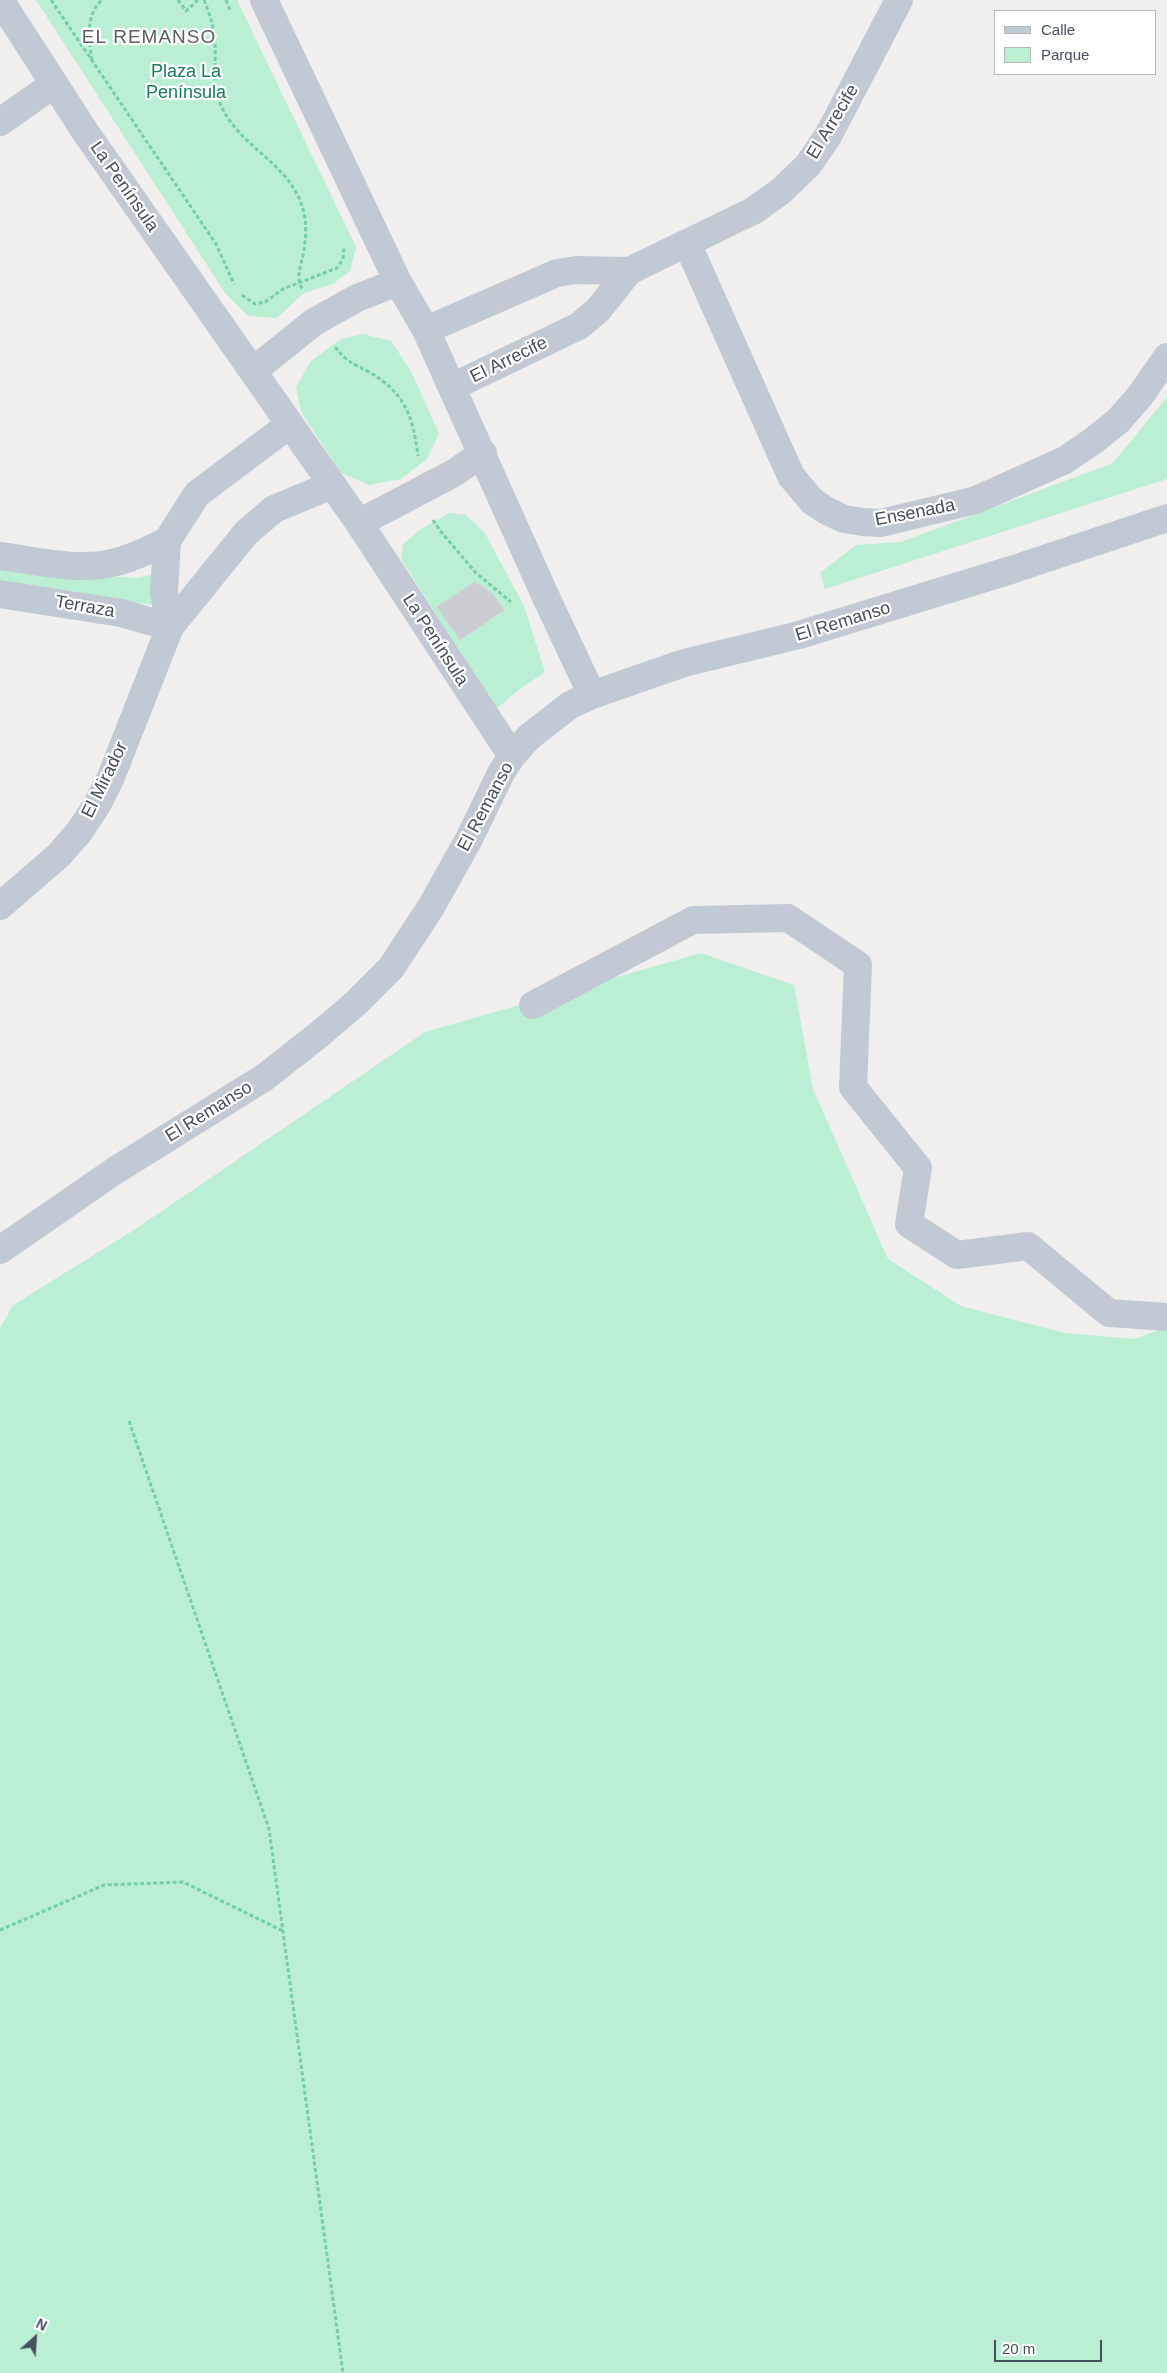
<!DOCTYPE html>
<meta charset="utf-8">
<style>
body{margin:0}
#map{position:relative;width:1167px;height:2373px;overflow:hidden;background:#f1eeee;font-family:Helvetica,sans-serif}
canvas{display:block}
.legend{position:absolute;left:994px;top:10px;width:162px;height:65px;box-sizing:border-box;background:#fff;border:1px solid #b5b9be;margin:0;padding:6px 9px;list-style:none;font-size:15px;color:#464f5c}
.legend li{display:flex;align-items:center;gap:10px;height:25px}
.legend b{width:25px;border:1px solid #b5b9be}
.north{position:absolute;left:10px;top:2313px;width:50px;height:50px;-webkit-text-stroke:4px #fff;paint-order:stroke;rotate:26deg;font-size:14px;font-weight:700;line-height:20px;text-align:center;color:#464f5c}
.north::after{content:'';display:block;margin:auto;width:18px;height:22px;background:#464f5c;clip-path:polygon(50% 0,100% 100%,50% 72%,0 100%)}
.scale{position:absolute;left:994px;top:2340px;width:108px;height:22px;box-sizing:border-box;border:2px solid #464f5c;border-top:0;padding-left:6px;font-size:15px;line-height:18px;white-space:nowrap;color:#464f5c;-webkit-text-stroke:4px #fff;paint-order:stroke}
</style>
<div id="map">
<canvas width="1167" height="2373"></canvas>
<ul class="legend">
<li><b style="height:6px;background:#c1c9d4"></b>Calle</li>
<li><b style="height:14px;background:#bbefd4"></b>Parque</li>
</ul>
<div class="north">N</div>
<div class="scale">20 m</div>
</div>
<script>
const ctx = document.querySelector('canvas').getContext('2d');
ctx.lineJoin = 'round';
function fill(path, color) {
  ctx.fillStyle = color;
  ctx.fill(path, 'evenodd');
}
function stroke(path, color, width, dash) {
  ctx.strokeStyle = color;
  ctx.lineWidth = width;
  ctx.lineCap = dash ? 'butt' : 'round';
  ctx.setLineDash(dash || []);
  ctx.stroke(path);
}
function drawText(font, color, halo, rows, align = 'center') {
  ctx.font = font + ' Helvetica,sans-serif';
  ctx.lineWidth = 4.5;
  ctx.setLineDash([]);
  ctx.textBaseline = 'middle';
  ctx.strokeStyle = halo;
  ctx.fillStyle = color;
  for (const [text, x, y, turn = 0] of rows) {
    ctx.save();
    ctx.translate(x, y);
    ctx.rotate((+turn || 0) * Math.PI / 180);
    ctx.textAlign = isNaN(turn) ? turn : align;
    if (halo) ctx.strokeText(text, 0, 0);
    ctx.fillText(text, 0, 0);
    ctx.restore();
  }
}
fill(new Path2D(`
 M 36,0 L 237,0 L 356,247 L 350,271 L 333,284 L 304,293 L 277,318 L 248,316 L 225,293 Z
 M 363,334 L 391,341 L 411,371 L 439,434 L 427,459 L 401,479 L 369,485 L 341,473 L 301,412 L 296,387 L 311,361 L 341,339 Z
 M 1167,397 L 1167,479 L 825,589 L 820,573 L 856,545 L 901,542 L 1113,463 Z
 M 449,513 L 466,515 L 485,533 L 524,606 L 545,672 L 520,689 L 496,709 L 401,559 L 403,544 L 421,529 Z
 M 0,568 L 137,578 L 155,574 L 153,605 L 0,581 Z
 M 701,953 L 794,985 L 813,1089 L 888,1259 L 961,1306 L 1065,1333 L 1135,1339 L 1167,1327 L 1167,2373 L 0,2373 L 0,1328 L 13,1305 L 134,1230 L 425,1032 Z`), '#bbefd4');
const building = new Path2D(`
 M 475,582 L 492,593 L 504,610 L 460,640 L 437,607 Z`);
fill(building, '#cbcdd3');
stroke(building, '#d2d4da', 1);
stroke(new Path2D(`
 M 51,0 L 216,244 L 234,284
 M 178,0 L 186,11 L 198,0
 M 204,0 C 210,14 214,28 215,44 C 216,65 212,88 222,108 C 242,148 288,163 302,206 C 307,219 306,237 304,251 C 301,266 295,276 303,291
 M 226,0 L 231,12
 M 92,60 C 89,40 85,15 102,0
 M 242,295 L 255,304 L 265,302 L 283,289 L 337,268 L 343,259 L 344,248
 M 335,347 C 348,363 351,362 369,372 C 405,393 413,416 418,456
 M 433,520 L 442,533 L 476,573 L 511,602
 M 129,1421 L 269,1829 L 343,2373
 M 0,1930 L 104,1885 L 183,1882 L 283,1931`), '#73cea9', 3, [4, 2.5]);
stroke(new Path2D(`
 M 0,0 L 86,133 L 359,523 L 512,756
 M 264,0 L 398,282 L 426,330 L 545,595 L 592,695
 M 0,122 L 54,84
 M 687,243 L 791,476 L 812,501 L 827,511 L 844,519 L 863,522 L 881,523 L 976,500 L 1065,460 L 1093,441 L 1118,421 L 1140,396 L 1167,357
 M 426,330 L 557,273 L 576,270 L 629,271
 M 253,371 L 314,322 L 357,298 L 398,282
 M 452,387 L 579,326 L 598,310 L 629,271 L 753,211 L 781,191 L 808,165 L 828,136 L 899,0
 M 359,523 L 454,473 L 483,453
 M 0,556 C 38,561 79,572 116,562 C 134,558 150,549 167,541
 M 0,594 L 121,613 L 170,627
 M 170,627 L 164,592 L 167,541 L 197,494 L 289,425
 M 0,906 L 59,855 L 79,832 L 97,805 L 111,777 L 170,627 L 246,533 L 274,509 L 332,485
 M 533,1005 L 693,920 L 788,918 L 858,965 L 853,1087 L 918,1168 L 909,1224 L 957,1255 L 1028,1246 L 1109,1313 L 1167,1317
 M 0,1250 L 116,1170 L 265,1077 L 321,1033 L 357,1002 L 391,968 L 431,907 L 469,839 L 501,773 L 512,756 L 529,737 L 570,705 L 592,695 L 684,663 L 799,635 L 1011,570 L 1167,518`), '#c1c9d4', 28);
drawText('18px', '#157e54', '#fff', [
 ["Plaza La",186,72],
 ["Península",186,93]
]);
drawText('18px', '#464f5c', '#fff', [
 ["El Arrecife",833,122,-59],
 ["La Península",124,187,55],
 ["El Arrecife",509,360,-26],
 ["Ensenada",915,513,-11],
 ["Terraza",85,607,10],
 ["El Remanso",843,622,-17],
 ["La Península",435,640,57],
 ["El Mirador",105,780,-64],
 ["El Remanso",486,807,-62],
 ["El Remanso",209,1112,-32]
]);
ctx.letterSpacing = '1px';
drawText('19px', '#5b5e63', '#fff', [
 ["EL REMANSO",149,38]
]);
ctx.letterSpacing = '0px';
</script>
